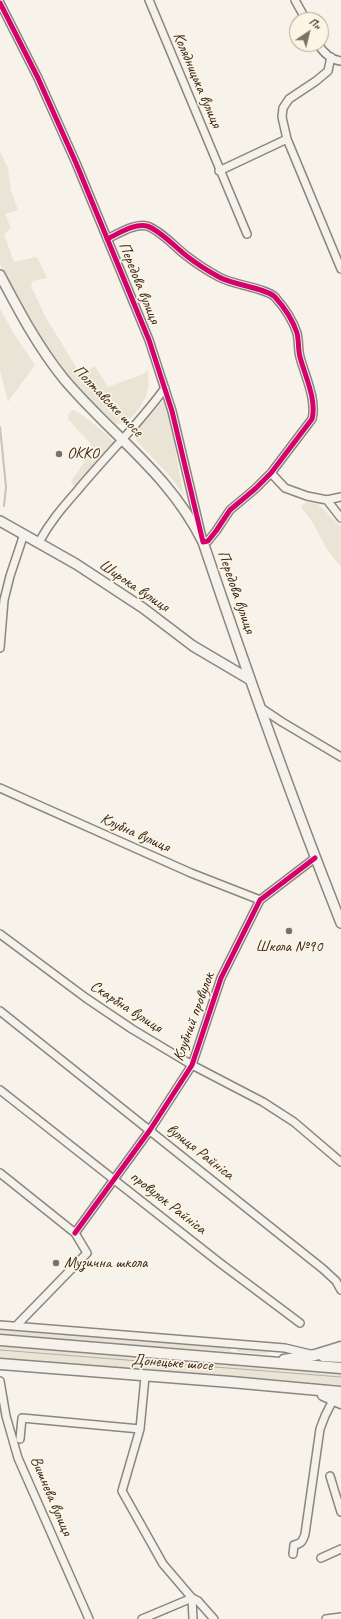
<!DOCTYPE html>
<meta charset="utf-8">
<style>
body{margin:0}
#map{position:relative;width:341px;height:1619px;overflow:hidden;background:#f7f3ea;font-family:Caveat,sans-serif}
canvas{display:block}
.north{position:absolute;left:289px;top:12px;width:40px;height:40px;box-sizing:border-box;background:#fcf5e5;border:1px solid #afa495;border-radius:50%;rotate:35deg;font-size:11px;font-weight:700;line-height:16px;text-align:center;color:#3b2a1e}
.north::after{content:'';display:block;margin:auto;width:14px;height:18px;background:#7d7065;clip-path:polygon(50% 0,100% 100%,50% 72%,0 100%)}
</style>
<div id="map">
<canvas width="341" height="1619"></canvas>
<div class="north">Пн</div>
</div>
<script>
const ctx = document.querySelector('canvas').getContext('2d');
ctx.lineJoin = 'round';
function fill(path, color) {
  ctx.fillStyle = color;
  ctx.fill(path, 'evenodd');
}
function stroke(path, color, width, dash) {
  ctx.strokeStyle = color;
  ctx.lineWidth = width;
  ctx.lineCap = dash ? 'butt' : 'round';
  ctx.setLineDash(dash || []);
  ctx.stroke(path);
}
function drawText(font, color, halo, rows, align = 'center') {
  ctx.font = font + ' Caveat,sans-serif';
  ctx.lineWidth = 3.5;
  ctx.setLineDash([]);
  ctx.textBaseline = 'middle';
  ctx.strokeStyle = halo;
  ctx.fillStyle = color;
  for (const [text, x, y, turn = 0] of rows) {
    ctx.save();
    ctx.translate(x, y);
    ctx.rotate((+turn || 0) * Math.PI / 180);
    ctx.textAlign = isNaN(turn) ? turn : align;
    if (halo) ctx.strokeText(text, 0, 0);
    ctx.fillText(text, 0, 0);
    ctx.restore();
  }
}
fill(new Path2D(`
 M 0,151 L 8,168 L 11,191 L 18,210 L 5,214 L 11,228 L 4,234 L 14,262 L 36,257 L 38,259 L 47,278 L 33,281 L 31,286 L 45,316 L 81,375 L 95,366 L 108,387 L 143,374 L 148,370 C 151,395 143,405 127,423 L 113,424 L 94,405 L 68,374 L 44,342 L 24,308 L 0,264 Z
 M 0,308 L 14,334 L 35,365 L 8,402 L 0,371 Z
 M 163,401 L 166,403 C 174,433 177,465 184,495 L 167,473 L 136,440 L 136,431 Z
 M 73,410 C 81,412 108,435 114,442 C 111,454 104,455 96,463 C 89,469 84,477 78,485 L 73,485 L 71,481 L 93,450 L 91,444 L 68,419 L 68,414 Z
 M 306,502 L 318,504 L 341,527 L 341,567 L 326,548 L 313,523 L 301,507 Z
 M 0,1330 L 231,1347 L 231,1352 L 0,1335 Z
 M 0,1346 L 341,1372 L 341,1385 L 0,1359 Z
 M 237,1347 L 267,1349 L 268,1353 L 264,1354 L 237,1352 Z`), '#eae4d7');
stroke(new Path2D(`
 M 0,427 L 6,487 L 4,506`), '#cac2b5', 2);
const minor = new Path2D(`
 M 149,0 L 247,234
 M 295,0 L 306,20
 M 0,3 L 38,78 L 76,163 L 149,340 L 172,411 L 203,542 L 208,541 L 216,531 L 230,510 L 255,489 L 271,473 L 312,419 C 317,400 305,376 300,357 C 298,350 299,341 297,333 C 293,321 284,307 275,297 C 266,288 233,285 219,277 C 208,271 197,264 188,257 C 177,249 160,230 147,226 C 134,223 118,234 107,239
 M 318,44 C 323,52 331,60 341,61
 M 331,57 L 328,71 L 316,81 L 289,99 L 283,108 L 282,117 L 287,139 L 341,269
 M 219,171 L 287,139
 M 271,473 L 285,488 L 307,496 L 327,500 L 341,497
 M 327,500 L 341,518
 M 39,542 C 50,522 62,508 77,491 C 106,456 138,425 165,388
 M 0,648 L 4,600 L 10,576 L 24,534
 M 261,708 L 282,722 L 341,757
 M 0,788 L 191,873 L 260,900
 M 0,934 L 86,998 L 132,1029 L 192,1065 L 263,1102 L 294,1122 L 341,1162
 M 0,1011 L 323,1269 L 336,1281 L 341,1290
 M 0,1090 L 220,1263 L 300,1323
 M 0,1173 L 75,1233 L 87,1253 L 16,1326
 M 75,1233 L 150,1130 L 192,1065 L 221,978 L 260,900 L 315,858
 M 0,1325 L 285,1348 L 310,1354
 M 145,1377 L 140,1429 L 122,1491 L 163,1564 L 192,1598 L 198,1601 L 214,1619
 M 0,1381 L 6,1416 L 18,1458 L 89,1619
 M 20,1439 L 22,1418 L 140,1429
 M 330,1476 L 341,1512
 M 293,1554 L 294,1545 C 301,1544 303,1541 305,1534 L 320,1429 L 325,1416 L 334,1398
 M 321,1558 L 341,1549
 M 192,1598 L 193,1619
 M 142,1619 L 192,1598
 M 326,1619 L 341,1617`);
const major = new Path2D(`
 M 0,275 C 19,311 38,347 64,379 C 111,435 169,473 203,542 C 246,670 291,797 341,923
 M 0,521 L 76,564 L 143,608 L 193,646 L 249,679`);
const highway = new Path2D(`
 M 0,1340 L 341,1368
 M 323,1356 L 341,1357
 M 284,1360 L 315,1355 L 341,1347
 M 0,1364 L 231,1382 L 341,1392
 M 323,1395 L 341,1403`);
stroke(minor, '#8b867f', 10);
stroke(major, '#8b867f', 12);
stroke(highway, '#8b867f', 13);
stroke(minor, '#f5f2ec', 7);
stroke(major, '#f5f2ec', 9);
stroke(highway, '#f5f2ec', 10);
stroke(new Path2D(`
 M 0,1350 L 341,1377`), '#b3afa9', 1);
stroke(new Path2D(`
 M 0,3 L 38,78 L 76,163 L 149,340 L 172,411 L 203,542 L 208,541 L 216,531 L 230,510 L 255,489 L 271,473 L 312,419 C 317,400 305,376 300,357 C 298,350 299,341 297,333 C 293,321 284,307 275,297 C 266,288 233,285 219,277 C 208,271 197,264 188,257 C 177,249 160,230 147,226 C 134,223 118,234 107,239
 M 75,1233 L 150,1130 L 192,1065 L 221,978 L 260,900 L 315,858`), '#d6006c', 5);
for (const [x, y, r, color] of [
 [59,454,4,"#7d7065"],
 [289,931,4,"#7d7065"],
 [56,1263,4,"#7d7065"]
]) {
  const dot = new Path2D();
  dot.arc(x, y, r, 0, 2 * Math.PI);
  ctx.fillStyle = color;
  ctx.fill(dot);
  stroke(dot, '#fcf5e5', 1.5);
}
drawText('16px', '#3b2a1e', '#fcf5e5', [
 ["Колядницька вулиця",197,80,67],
 ["Передова вулиця",139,283,68],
 ["Полтавське шосе",108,401,46],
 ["Широка вулиця",134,586,34],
 ["Передова вулиця",236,592,71],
 ["Клубна вулиця",135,833,24],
 ["Скарбна вулиця",126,1007,33],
 ["Клубний провулок",194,1017,-70],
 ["вулиця Райніса",200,1152,38],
 ["провулок Райніса",168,1203,38],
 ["Донецьке шосе",172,1363,4],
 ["Вишнева вулиця",51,1496,67]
]);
drawText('16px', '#3b2a1e', '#fcf5e5', [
 ["ОККО",67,454],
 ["Школа №90",289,947,"center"],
 ["Музична школа",64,1263]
], 'left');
</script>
